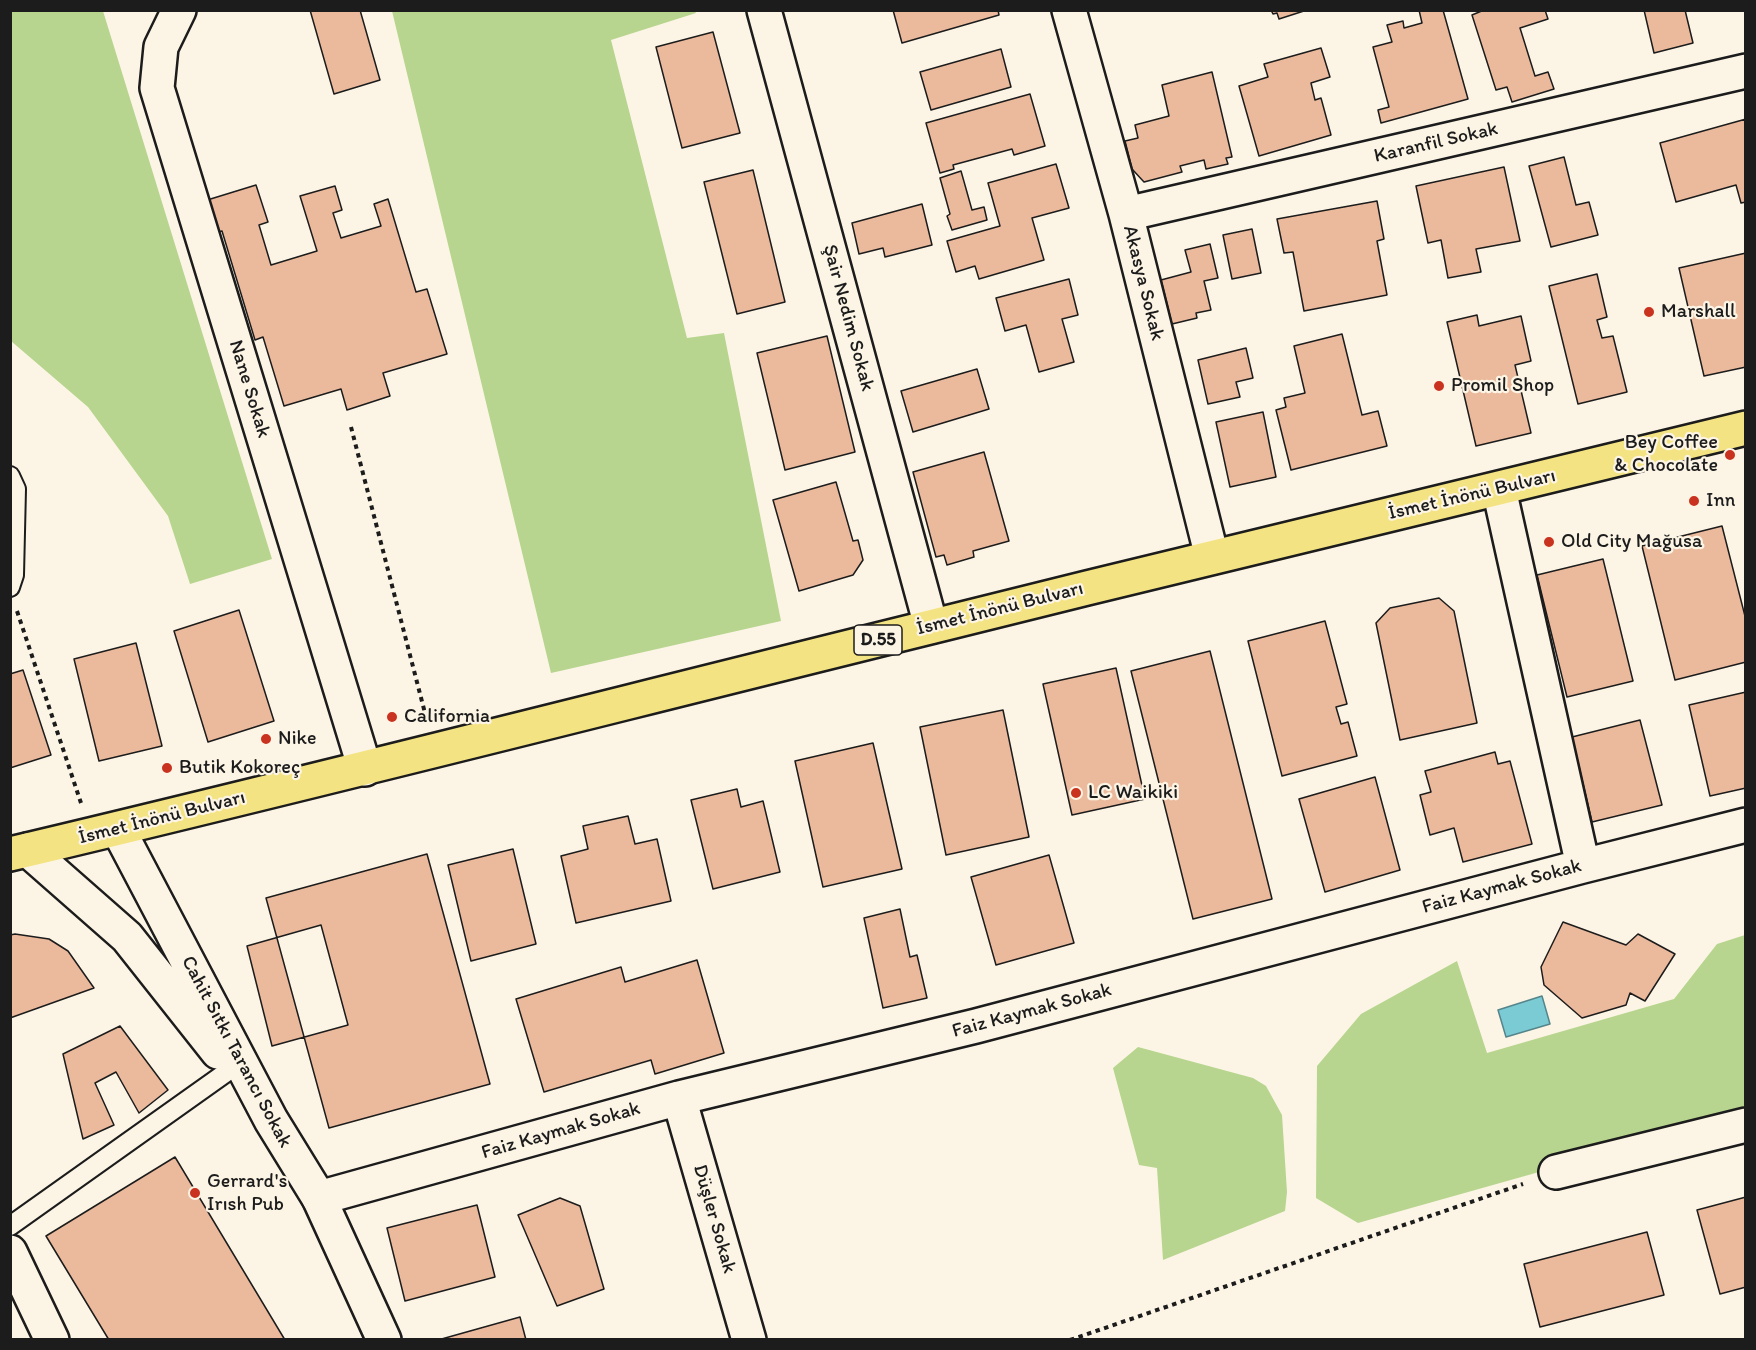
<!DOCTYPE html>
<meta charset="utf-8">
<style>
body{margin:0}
#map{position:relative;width:1756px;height:1350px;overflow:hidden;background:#fcf5e5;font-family:Itim,sans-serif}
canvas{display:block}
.frame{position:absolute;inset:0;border:12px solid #1c1c1c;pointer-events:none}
</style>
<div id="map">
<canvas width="1756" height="1350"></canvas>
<div class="frame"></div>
</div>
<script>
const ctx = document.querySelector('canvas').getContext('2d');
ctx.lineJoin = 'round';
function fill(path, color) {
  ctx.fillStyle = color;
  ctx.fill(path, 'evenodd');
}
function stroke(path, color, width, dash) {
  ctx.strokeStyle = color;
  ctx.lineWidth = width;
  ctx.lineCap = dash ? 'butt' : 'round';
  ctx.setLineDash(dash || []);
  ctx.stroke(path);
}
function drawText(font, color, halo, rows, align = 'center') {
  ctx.font = font + ' Itim,sans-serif';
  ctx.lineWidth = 4.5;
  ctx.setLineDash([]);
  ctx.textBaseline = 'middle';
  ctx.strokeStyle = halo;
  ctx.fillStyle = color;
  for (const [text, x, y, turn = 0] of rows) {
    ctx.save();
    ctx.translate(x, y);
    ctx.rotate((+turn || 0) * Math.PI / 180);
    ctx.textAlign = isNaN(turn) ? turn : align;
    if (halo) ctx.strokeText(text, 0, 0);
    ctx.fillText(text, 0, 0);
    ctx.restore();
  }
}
fill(new Path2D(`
 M 11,10 L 103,11 L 272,559 L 190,584 L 168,516 L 88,407 L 11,341 Z
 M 392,11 L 695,11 L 696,13 L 611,40 L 687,338 L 724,333 L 781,621 L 551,673 Z
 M 1745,935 L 1745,1114 L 1358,1223 L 1316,1198 L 1317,1066 L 1361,1014 L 1457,961 L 1487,1053 L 1674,999 L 1717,944 Z
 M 1138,1047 L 1253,1078 L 1266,1086 L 1282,1115 L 1287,1192 L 1285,1211 L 1163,1260 L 1157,1168 L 1139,1165 L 1113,1068 Z`), '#b7d58e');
const water = new Path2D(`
 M 1542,996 L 1550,1024 L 1506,1037 L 1498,1010 Z`);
fill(water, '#7bcbd5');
stroke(water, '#55858b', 1.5);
const building = new Path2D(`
 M 310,10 L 360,10 L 380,80 L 334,94 Z
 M 893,10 L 998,10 L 999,15 L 902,43 Z
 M 1271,10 L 1307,10 L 1279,19 L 1277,13 L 1273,14 Z
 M 1419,10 L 1443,10 L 1468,99 L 1381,123 L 1378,110 L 1389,107 L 1373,47 L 1392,42 L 1387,25 L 1403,21 L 1404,28 L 1422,23 Z
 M 1484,10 L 1545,10 L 1548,19 L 1520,28 L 1535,76 L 1548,72 L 1554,89 L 1512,102 L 1507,87 L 1496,90 L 1472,15 Z
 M 1644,10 L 1685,10 L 1693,43 L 1654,53 Z
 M 713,32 L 740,133 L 682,148 L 656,47 Z
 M 1321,48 L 1330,77 L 1311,83 L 1315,100 L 1321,98 L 1331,135 L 1259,156 L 1239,86 L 1268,77 L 1264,64 Z
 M 1001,49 L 1011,87 L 931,110 L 920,72 Z
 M 1212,72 L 1232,157 L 1226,158 L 1228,164 L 1206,169 L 1204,160 L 1180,166 L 1182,172 L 1144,182 L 1132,169 L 1125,141 L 1138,138 L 1135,125 L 1169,116 L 1162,85 Z
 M 1030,94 L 1045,146 L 1014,155 L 1012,149 L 953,165 L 954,169 L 940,173 L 926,123 Z
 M 1746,119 L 1746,202 L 1741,203 L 1736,185 L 1676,202 L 1660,143 Z
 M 1564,157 L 1576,205 L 1589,202 L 1598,235 L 1551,247 L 1529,166 Z
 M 1056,164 L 1069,208 L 1032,218 L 1044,260 L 979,279 L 975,266 L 956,272 L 947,241 L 1000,226 L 988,183 Z
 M 1504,167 L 1520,241 L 1476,249 L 1481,272 L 1448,278 L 1441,240 L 1428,243 L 1416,186 Z
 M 753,170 L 785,302 L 737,314 L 704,182 Z
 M 961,171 L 972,210 L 984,207 L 987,220 L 952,230 L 947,216 L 950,214 L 940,178 Z
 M 256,185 L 268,222 L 259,225 L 271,265 L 317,251 L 300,196 L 335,186 L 342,210 L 333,213 L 341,238 L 381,226 L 374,204 L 388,199 L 416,292 L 427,289 L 447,354 L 383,373 L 390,396 L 347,410 L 341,389 L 284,406 L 263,337 L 255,340 L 222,231 L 214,233 L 204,201 Z
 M 1377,201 L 1384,239 L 1377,241 L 1387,295 L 1304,311 L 1293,252 L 1284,253 L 1277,219 Z
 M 922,204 L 932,245 L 885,257 L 883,248 L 859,254 L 852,223 Z
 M 1252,229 L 1261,273 L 1232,279 L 1223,235 Z
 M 1210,244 L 1218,278 L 1204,281 L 1211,310 L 1196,313 L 1197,318 L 1172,324 L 1161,280 L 1191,272 L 1185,250 Z
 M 1746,253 L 1746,367 L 1704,376 L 1679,268 Z
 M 1597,274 L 1607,317 L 1597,320 L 1602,338 L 1613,336 L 1627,392 L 1578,404 L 1549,286 Z
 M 1069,279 L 1078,315 L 1062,319 L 1074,362 L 1039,372 L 1026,325 L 1005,331 L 996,298 Z
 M 1477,315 L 1479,326 L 1521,316 L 1531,361 L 1515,365 L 1531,433 L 1476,446 L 1447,322 Z
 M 1342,334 L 1362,415 L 1378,411 L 1387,446 L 1291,470 L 1276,410 L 1286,407 L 1284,398 L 1305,393 L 1294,346 Z
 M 827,336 L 855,452 L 785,470 L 757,353 Z
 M 1246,348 L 1253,378 L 1236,382 L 1240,397 L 1208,404 L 1198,360 Z
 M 977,369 L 989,409 L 913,432 L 901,391 Z
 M 1263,412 L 1276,477 L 1230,487 L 1216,422 Z
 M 984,452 L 1009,541 L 973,551 L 974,557 L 947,565 L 944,555 L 936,557 L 913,472 Z
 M 836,482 L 853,541 L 858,540 L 863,560 L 853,575 L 799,591 L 773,500 Z
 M 1722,526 L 1746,620 L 1746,662 L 1675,680 L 1642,546 Z
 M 1603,559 L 1633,681 L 1567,697 L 1537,575 Z
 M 1439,598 L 1454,611 L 1477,723 L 1400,740 L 1376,623 L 1390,608 Z
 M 239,610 L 274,721 L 208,742 L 174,631 Z
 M 1325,621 L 1347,704 L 1336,707 L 1341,724 L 1348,722 L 1357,756 L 1282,776 L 1248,641 Z
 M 136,643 L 162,746 L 99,761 L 74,659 Z
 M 1210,651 L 1272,899 L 1193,919 L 1131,671 Z
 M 1116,668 L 1145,799 L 1072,815 L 1043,684 Z
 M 23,670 L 51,755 L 10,768 L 10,674 Z
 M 1746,692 L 1746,788 L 1710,796 L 1689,705 Z
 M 1003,710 L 1029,837 L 946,855 L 920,727 Z
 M 1640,720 L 1662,805 L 1592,822 L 1572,737 Z
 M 873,743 L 902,869 L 823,887 L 795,761 Z
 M 1495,752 L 1498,764 L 1510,761 L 1532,844 L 1463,862 L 1454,828 L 1430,835 L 1420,795 L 1431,792 L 1425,771 Z
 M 1375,777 L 1400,870 L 1325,892 L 1299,799 Z
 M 737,789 L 741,807 L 763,801 L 780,872 L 713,889 L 691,800 Z
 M 628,816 L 635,844 L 657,839 L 671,901 L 576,923 L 561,856 L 588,849 L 583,826 Z
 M 513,849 L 536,944 L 471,961 L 448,865 Z
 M 427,854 L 490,1084 L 329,1128 L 266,898 Z
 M 1049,855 L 1074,943 L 996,965 L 971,877 Z
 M 900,909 L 910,957 L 917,955 L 927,998 L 883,1008 L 864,918 Z
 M 1563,922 L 1626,945 L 1638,934 L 1675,954 L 1645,1001 L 1630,993 L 1626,1005 L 1582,1018 L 1544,985 L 1541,967 Z
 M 321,925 L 348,1025 L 272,1046 L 247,946 Z
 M 15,934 L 49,939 L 68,951 L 94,988 L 10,1018 L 10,935 Z
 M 697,960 L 724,1053 L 655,1074 L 651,1060 L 544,1092 L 516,999 L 621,967 L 625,982 Z
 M 120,1026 L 168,1090 L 139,1113 L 116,1072 L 95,1083 L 114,1125 L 83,1139 L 63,1054 Z
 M 175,1157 L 285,1340 L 109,1340 L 46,1236 Z
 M 1746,1197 L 1746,1287 L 1720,1294 L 1697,1210 Z
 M 560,1198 L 580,1206 L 604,1289 L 557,1306 L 518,1215 Z
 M 477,1205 L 495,1277 L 405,1301 L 387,1228 Z
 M 1647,1232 L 1664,1295 L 1540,1327 L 1524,1264 Z
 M 520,1317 L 526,1340 L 438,1340 Z`);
fill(building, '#ebb99c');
stroke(building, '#1c1c1c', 1.5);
const lane = new Path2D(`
 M 10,476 L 16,489 L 14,575 L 10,587
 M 10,1226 L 231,1069`);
const street = new Path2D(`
 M 179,10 L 161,47 L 157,88 L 365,769
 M 764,10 L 931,626
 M 1069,10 L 1126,214 L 1212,557
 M 1126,214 L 1746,71
 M 1499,489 L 1583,866
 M 679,1098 L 749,1340
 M 1556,1172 L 1746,1125
 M 319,1198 L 679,1098 L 976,1026 L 1583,866 L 1746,825
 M 10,1252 L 52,1340`);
const secondary = new Path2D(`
 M 118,829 L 271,1120 L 319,1198 L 384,1340
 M 28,850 L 127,937 L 218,1052`);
const primary = new Path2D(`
 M 10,854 C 319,781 626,702 934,626 C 1204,558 1475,495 1746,428`);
stroke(lane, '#1c1c1c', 22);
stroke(street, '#1c1c1c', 38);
stroke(secondary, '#1c1c1c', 38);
stroke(primary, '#1c1c1c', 38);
stroke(new Path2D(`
 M 351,427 L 426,717
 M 17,611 L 81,803
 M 1070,1340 L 1523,1184`), '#1c1c1c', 4, [4.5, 4.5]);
stroke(lane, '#fcf5e5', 18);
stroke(street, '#fcf5e5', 33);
stroke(secondary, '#fcf5e5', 33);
stroke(primary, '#f4e382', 33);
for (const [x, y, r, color] of [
 [1649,312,6,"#c8321e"],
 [1439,386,6,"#c8321e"],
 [1730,455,6,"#c8321e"],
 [1694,501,6,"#c8321e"],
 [1549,542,6,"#c8321e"],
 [392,717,6,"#c8321e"],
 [266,739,6,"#c8321e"],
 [167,768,6,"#c8321e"],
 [1076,793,6,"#c8321e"],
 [195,1193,6,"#c8321e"]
]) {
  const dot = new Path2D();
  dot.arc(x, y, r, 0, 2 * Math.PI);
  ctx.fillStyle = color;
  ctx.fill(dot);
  stroke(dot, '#fcf5e5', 2);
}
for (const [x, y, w] of [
 [878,640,48]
]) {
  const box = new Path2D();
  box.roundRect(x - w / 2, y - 15, w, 30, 4.5);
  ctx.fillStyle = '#fcf5e5';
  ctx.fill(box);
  stroke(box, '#1c1c1c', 1.5);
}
drawText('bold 18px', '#1c1c1c', null, [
 ["D.55",878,640]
]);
drawText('20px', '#1c1c1c', '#fcf5e5', [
 ["Karanfil Sokak",1436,143,-13],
 ["Akasya Sokak",1143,283,76],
 ["Şair Nedim Sokak",848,318,75],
 ["Nane Sokak",249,389,73],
 ["İsmet İnönü Bulvarı",1472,495,-13],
 ["İsmet İnönü Bulvarı",1000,609,-14],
 ["İsmet İnönü Bulvarı",162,818,-14],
 ["Faiz Kaymak Sokak",1502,887,-15],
 ["Faiz Kaymak Sokak",1032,1011,-15],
 ["Cahit Sıtkı Tarancı Sokak",236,1052,62],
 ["Faiz Kaymak Sokak",561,1131,-16],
 ["Düşler Sokak",714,1219,74]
]);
drawText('20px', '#1c1c1c', '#fcf5e5', [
 ["Marshall",1661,312],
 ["Promil Shop",1451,386],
 ["Bey Coffee",1718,443,"right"],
 ["& Chocolate",1718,466,"right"],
 ["Inn",1706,501],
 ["Old City Mağusa",1561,542],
 ["California",404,717],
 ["Nike",278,739],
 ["Butik Kokoreç",179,768],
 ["LC Waikiki",1088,793],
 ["Gerrard's",207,1182],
 ["Irısh Pub",207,1205]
], 'left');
</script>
